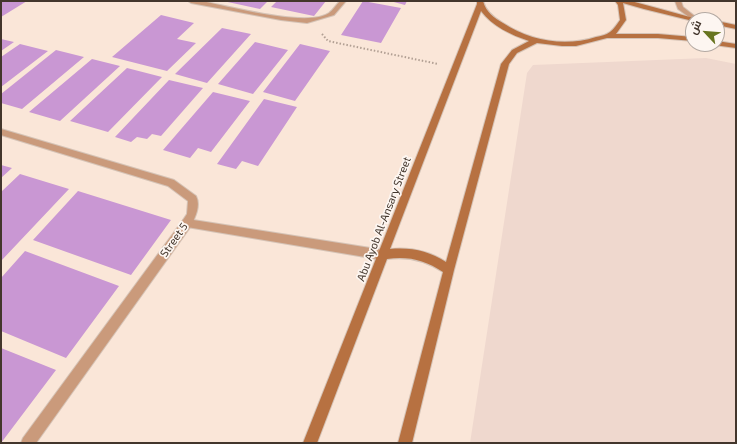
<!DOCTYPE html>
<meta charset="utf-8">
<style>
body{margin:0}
#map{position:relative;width:737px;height:444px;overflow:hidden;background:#fae6d8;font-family:"Exo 2",Cairo,sans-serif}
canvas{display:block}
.frame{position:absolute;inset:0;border:2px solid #43362c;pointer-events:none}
.north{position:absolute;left:685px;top:12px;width:40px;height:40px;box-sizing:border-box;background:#fdf6f1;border:1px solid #b3a9a2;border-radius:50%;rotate:296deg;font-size:11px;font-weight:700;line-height:16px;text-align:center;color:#43362c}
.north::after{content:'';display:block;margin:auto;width:14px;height:18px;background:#687520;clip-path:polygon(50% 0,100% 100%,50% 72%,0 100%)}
</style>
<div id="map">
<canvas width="737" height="444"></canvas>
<div class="frame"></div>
<div class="north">ش</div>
</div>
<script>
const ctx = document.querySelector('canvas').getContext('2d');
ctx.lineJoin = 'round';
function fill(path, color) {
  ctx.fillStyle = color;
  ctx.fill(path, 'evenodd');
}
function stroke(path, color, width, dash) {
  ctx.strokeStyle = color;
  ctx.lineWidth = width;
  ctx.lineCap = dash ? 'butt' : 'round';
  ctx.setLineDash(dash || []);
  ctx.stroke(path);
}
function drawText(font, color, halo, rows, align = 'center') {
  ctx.font = font + ' "Exo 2",sans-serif';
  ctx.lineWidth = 3.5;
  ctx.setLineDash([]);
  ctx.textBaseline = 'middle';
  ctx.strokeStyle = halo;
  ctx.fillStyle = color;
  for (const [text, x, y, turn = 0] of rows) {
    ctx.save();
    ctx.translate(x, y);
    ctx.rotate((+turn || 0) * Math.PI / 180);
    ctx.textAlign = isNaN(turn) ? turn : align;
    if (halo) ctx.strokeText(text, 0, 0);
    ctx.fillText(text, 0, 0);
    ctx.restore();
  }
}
fill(new Path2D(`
 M 706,58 L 736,64 L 736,443 L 470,443 L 527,73 L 533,65 Z`), '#efd8ce');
fill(new Path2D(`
 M 1,1 L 27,1 L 1,17 Z
 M 223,1 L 268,1 L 260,9 Z
 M 277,1 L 326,1 L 314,16 L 271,7 Z
 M 363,1 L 401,8 L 381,43 L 341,35 Z
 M 390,1 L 407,1 L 405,5 Z
 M 161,15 L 194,23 L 177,39 L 196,43 L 167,71 L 112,57 Z
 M 222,28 L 251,34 L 207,83 L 175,74 Z
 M 1,39 L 14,42 L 1,51 Z
 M 255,42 L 288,50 L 253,94 L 218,84 Z
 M 20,44 L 48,51 L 1,87 L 1,57 Z
 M 300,44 L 330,51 L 295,101 L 263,92 Z
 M 56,50 L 84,57 L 22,109 L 1,103 L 1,94 Z
 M 92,59 L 120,66 L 60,121 L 29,112 Z
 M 127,68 L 162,77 L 108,132 L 70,121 Z
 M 169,80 L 203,88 L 161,136 L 152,134 L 147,139 L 137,137 L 131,142 L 115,137 Z
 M 213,92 L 250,101 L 211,152 L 198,148 L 190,158 L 163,150 Z
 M 264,99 L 297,107 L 258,166 L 242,161 L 236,169 L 217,164 Z
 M 1,165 L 12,168 L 1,178 Z
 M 20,174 L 69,189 L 1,261 L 1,192 Z
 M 78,191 L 171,220 L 131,275 L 33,240 Z
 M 25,251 L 119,286 L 66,358 L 1,331 L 1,278 Z
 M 1,348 L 56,370 L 1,443 Z`), '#c997d3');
const lane = new Path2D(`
 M 675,1 L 681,1 L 683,7 L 697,18 L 698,20 L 693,20 L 678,9 Z
 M 187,219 L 383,250 L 387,252 L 388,255 L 387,258 L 383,260 L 187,227 L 183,226 L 182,223 L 183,220 Z`);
const street = new Path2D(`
 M 188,1 L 201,1 C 228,6 308,28 329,13 C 333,10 336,5 340,1 L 346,1 L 334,15 L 307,23 L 281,20 L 191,3 Z
 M 1,129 L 174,180 L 196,196 C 201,206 195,217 191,226 L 36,443 L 21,443 L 23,438 L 183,220 L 187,214 L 188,201 L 168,186 L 1,135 Z`);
const secondary = new Path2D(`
 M 477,1 L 483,1 C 486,12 494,18 503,23 C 530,41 565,47 596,37 C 601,36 606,35 610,32 C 614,29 617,24 620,20 L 618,5 L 615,1 L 631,1 L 701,20 L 693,21 L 644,9 L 623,3 L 626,20 L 616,34 L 658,34 L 693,37 L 693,41 L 658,38 L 607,38 L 576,46 L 562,46 L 537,43 L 517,53 L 509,64 L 454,270 L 412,443 L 398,443 L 443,272 C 425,260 408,256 387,259 L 317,443 L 303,443 L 477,4 ZM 481,11 C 492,26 511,35 529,41 L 512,50 L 501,64 L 446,262 C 429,251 411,247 390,249 Z
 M 717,21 L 736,25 L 736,29 L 717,25 Z
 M 717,41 L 736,44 L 736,48 L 714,45 L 717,44 Z`);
stroke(lane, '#d5c3b6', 2);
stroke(street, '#d5c3b6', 2);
stroke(secondary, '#d5c3b6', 2);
stroke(new Path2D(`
 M 322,34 L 328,41 L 438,64`), '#b19f93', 2, [1.5, 2]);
fill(lane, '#ca9a7b');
fill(street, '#ca9a7b');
fill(secondary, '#b77141');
drawText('11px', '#43362c', '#fdf6f1', [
 ["Abu Ayob Al-Ansary Street",384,219,-69],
 ["Street 5",174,240,-55]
]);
</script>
